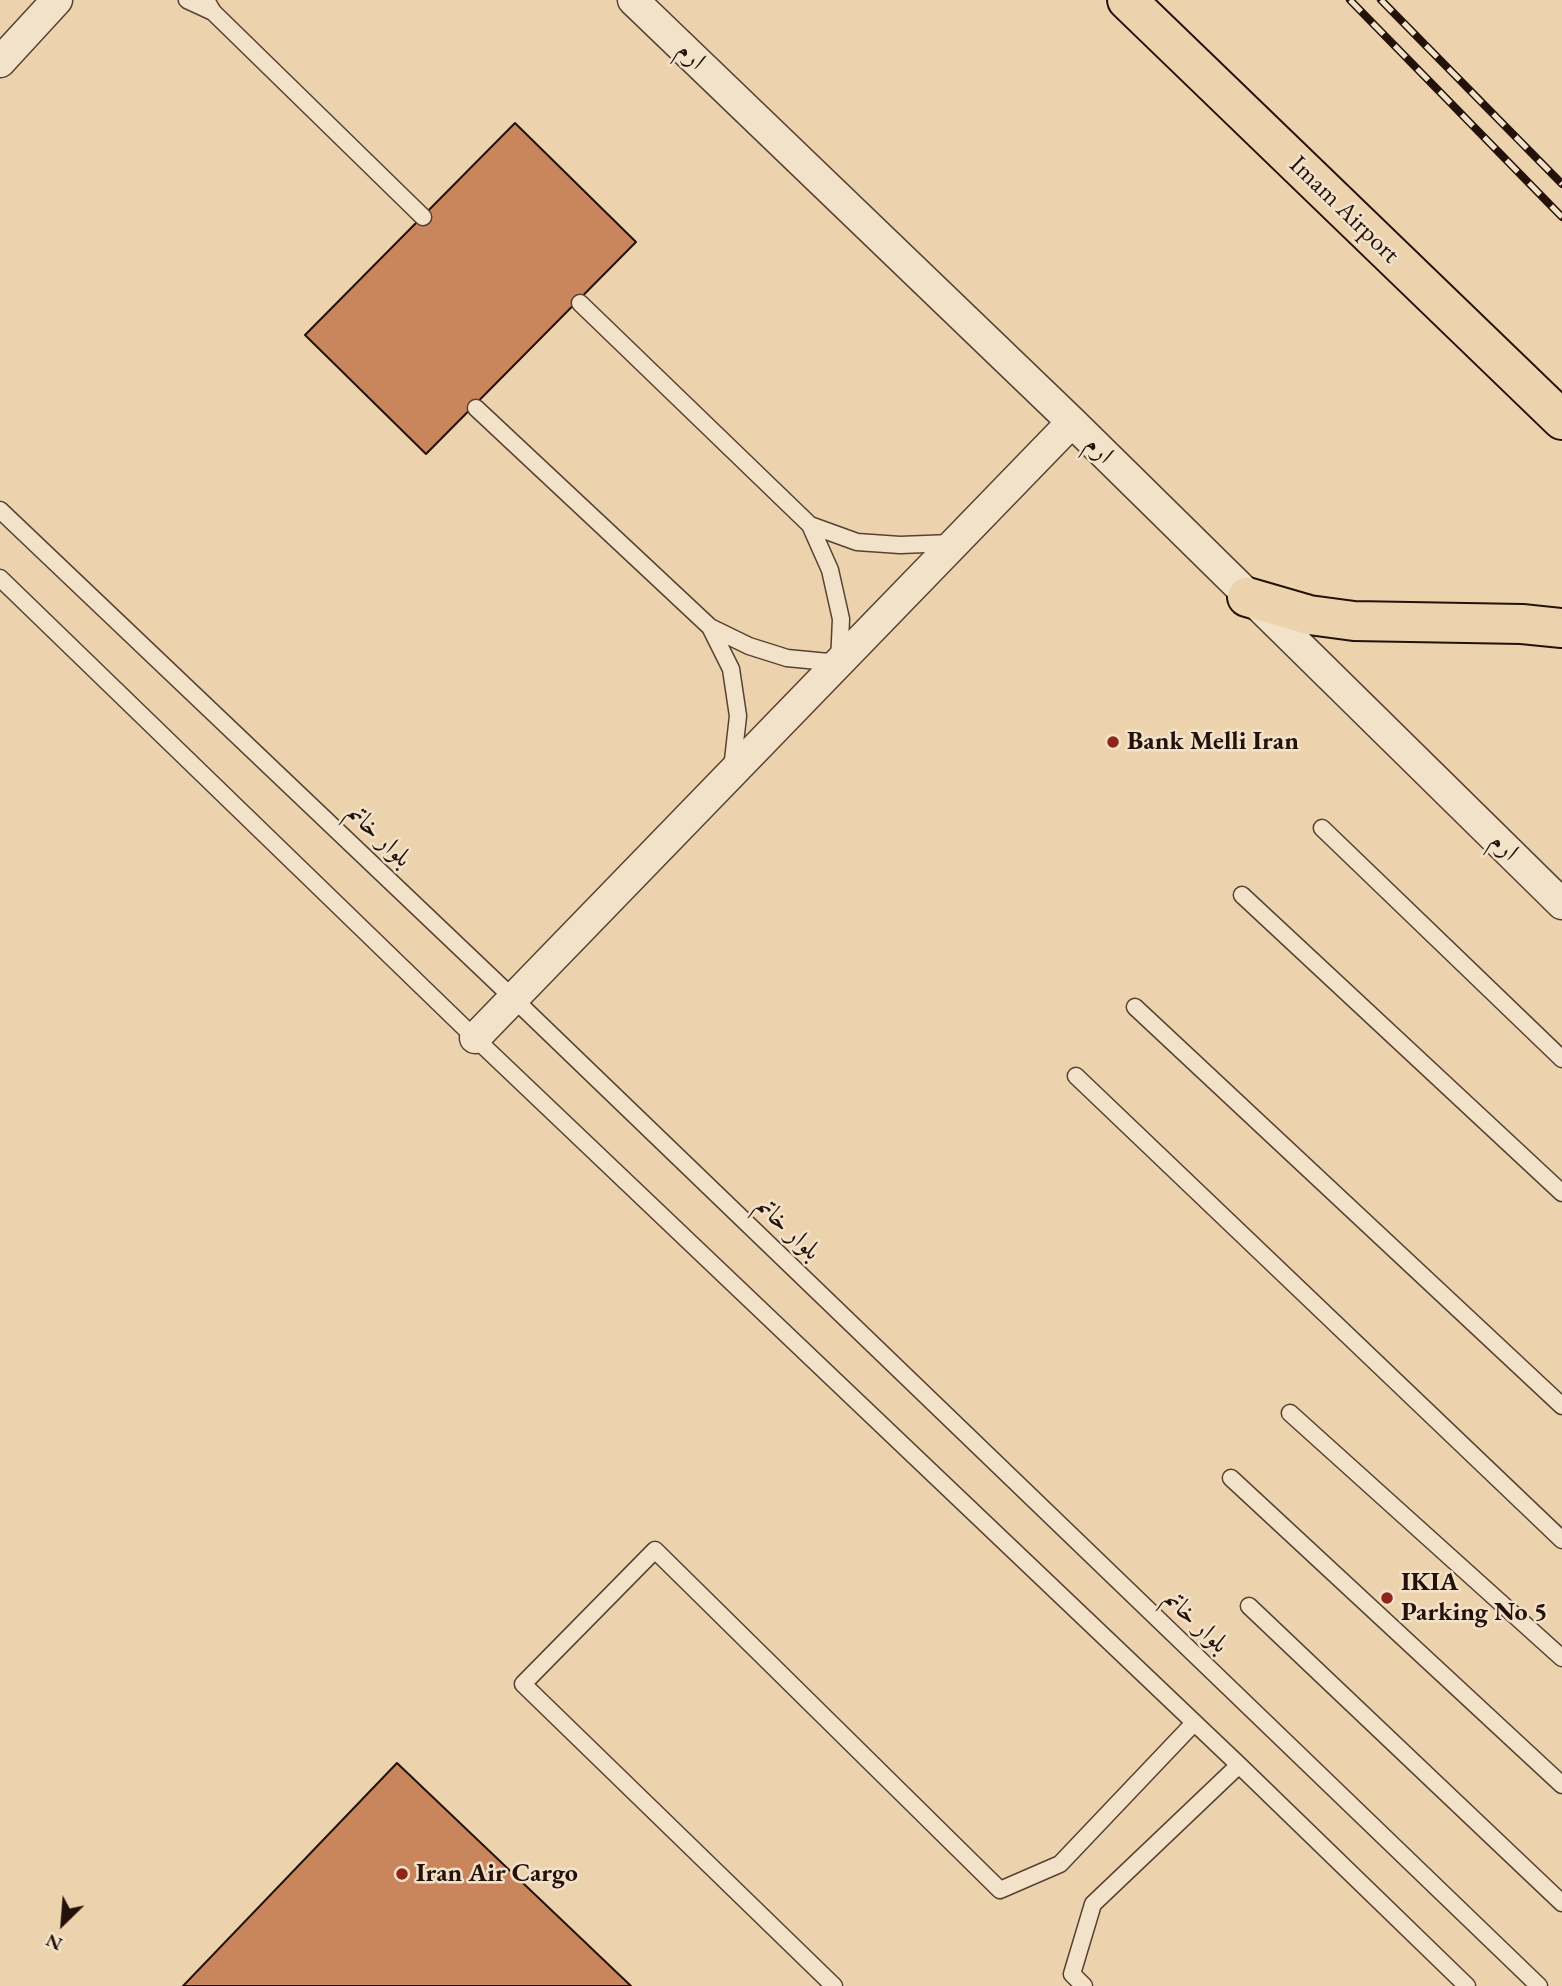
<!DOCTYPE html>
<meta charset="utf-8">
<style>
body{margin:0}
#map{position:relative;width:1562px;height:1986px;overflow:hidden;background:#ecd3ae;font-family:"EB Garamond",serif}
canvas{display:block}
.north{position:absolute;left:28px;top:1888px;width:70px;height:70px;-webkit-text-stroke:5px #f3e2ca;paint-order:stroke;rotate:205deg;font-size:19px;font-weight:700;line-height:28px;text-align:center;color:#241109}
.north::after{content:'';display:block;margin:auto;width:24px;height:32px;background:#241109;clip-path:polygon(50% 0,100% 100%,50% 72%,0 100%)}
</style>
<div id="map">
<canvas width="1562" height="1986"></canvas>
<div class="north">N</div>
</div>
<script>
const ctx = document.querySelector('canvas').getContext('2d');
ctx.lineJoin = 'round';
function fill(path, color) {
  ctx.fillStyle = color;
  ctx.fill(path, 'evenodd');
}
function stroke(path, color, width, dash) {
  ctx.strokeStyle = color;
  ctx.lineWidth = width;
  ctx.lineCap = dash ? 'butt' : 'round';
  ctx.setLineDash(dash || []);
  ctx.stroke(path);
}
function drawText(font, color, halo, rows, align = 'center') {
  ctx.font = font + ' "EB Garamond",Amiri,serif';
  ctx.lineWidth = 5;
  ctx.setLineDash([]);
  ctx.textBaseline = 'middle';
  ctx.strokeStyle = halo;
  ctx.fillStyle = color;
  for (const [text, x, y, turn = 0] of rows) {
    ctx.save();
    ctx.translate(x, y);
    ctx.rotate((+turn || 0) * Math.PI / 180);
    ctx.textAlign = isNaN(turn) ? turn : align;
    if (halo) ctx.strokeText(text, 0, 0);
    ctx.fillText(text, 0, 0);
    ctx.restore();
  }
}
const building = new Path2D(`
 M 515,123 L 636,242 L 426,454 L 305,335 Z
 M 397,1763 L 631,1986 L 183,1986 Z`);
fill(building, '#c9865c');
stroke(building, '#241109', 2);
const service = new Path2D(`
 M 187,0 L 213,12 L 206,0
 M 213,12 L 423,217
 M 580,303 L 810,525
 M 476,408 L 710,627
 M 0,510 L 513,998 L 1539,1986
 M 0,578 L 475,1038 L 1239,1765 L 1467,1986
 M 732,769 L 738,716 L 731,669 L 710,627 L 749,646 L 787,658 L 839,663 L 841,619 L 830,570 L 810,525 L 857,542 L 900,545 L 952,543
 M 1322,828 L 1562,1059
 M 1242,895 L 1562,1193
 M 1135,1007 L 1562,1406
 M 1076,1076 L 1562,1540
 M 1290,1413 L 1562,1658
 M 1231,1478 L 1562,1785
 M 1249,1606 L 1562,1903
 M 834,1986 L 523,1684 L 655,1550 L 1000,1890 L 1060,1864 L 1194,1723
 M 1084,1986 L 1072,1974 L 1093,1904 L 1239,1765`);
const minor = new Path2D(`
 M 633,0 L 1072,422 L 1562,904
 M 0,62 L 57,0
 M 475,1038 L 1072,422`);
const trunk = new Path2D(`
 M 1127,0 L 1562,420
 M 1247,597 L 1309,615 L 1354,621 L 1522,624 L 1562,628`);
stroke(service, '#564232', 19);
stroke(minor, '#564232', 33);
stroke(trunk, '#241109', 42);
stroke(service, '#f3e2ca', 16);
stroke(minor, '#f3e2ca', 30);
stroke(trunk, '#ecd3ae', 38);
const rail = new Path2D(`
 M 1350,0 L 1562,217
 M 1381,0 L 1562,184`);
stroke(rail, '#241109', 8);
stroke(rail, '#f3e2ca', 5, [16]);
for (const [x, y, r, color] of [
 [1113,742,7,"#8f2418"],
 [1387,1598,7,"#8f2418"],
 [402,1874,7,"#8f2418"]
]) {
  const dot = new Path2D();
  dot.arc(x, y, r, 0, 2 * Math.PI);
  ctx.fillStyle = color;
  ctx.fill(dot);
  stroke(dot, '#f3e2ca', 2.5);
}
drawText('26px', '#241109', '#f3e2ca', [
 ["ارم",691,56,44],
 ["Imam Airport",1344,210,44],
 ["ارم",1099,450,45],
 ["بلوار خاتم",379,836,44],
 ["ارم",1504,847,44],
 ["بلوار خاتم",788,1229,44],
 ["بلوار خاتم",1196,1622,44]
]);
drawText('bold 26px', '#241109', '#f3e2ca', [
 ["Bank Melli Iran",1127,742],
 ["IKIA",1401,1583],
 ["Parking No 5",1401,1613],
 ["Iran Air Cargo",416,1874]
], 'left');
</script>
